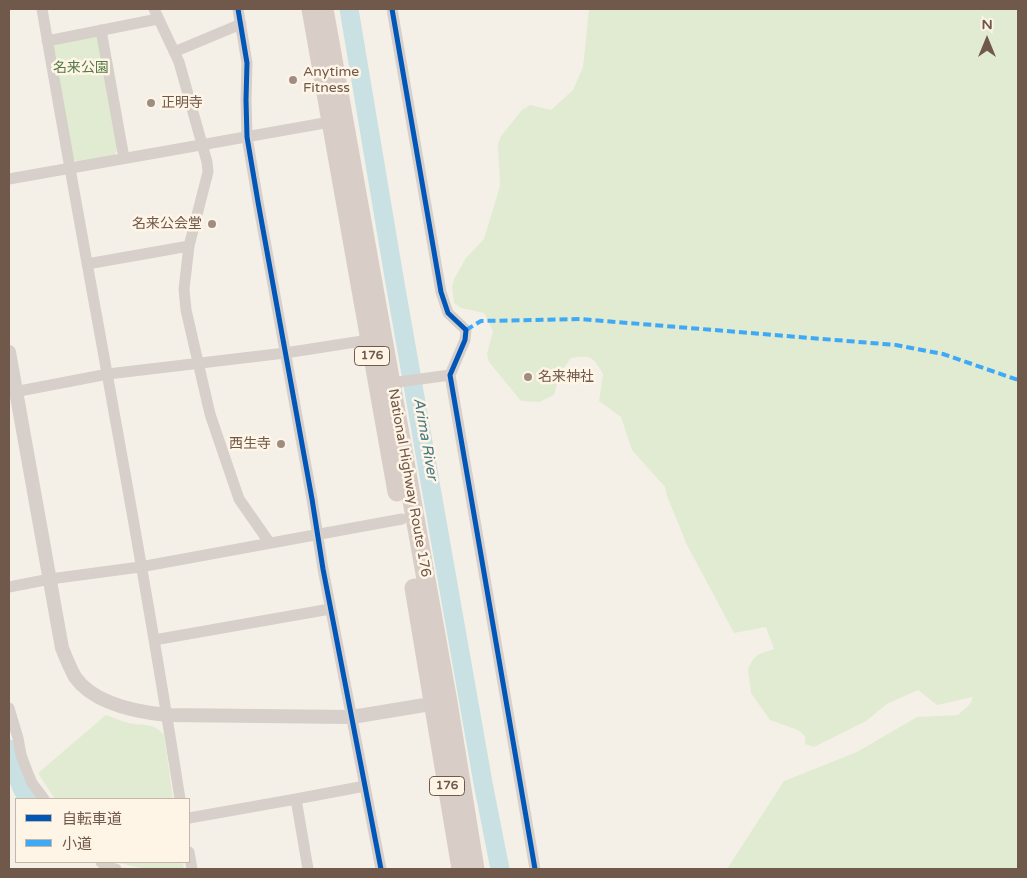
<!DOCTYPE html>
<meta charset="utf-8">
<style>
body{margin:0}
#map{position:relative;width:1027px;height:878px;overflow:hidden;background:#f5f0e7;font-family:"Varela Round","Noto Sans JP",sans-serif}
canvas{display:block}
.frame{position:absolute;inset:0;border:10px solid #70584a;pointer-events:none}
.legend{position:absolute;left:15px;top:798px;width:175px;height:65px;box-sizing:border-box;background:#fef5e7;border:1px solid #c5b6a8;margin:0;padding:6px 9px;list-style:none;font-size:15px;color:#70584a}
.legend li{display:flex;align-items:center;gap:10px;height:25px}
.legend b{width:25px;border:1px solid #c5b6a8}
.north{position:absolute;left:962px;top:15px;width:50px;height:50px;-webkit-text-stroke:4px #fef5e7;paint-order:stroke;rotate:0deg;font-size:14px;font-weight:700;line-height:20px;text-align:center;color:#70584a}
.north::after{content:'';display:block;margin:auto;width:18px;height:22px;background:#70584a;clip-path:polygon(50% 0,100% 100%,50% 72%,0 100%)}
</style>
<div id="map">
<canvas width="1027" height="878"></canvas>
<div class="frame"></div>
<ul class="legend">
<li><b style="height:6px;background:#0057b8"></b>自転車道</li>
<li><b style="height:6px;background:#3fa9f5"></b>小道</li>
</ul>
<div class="north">N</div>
</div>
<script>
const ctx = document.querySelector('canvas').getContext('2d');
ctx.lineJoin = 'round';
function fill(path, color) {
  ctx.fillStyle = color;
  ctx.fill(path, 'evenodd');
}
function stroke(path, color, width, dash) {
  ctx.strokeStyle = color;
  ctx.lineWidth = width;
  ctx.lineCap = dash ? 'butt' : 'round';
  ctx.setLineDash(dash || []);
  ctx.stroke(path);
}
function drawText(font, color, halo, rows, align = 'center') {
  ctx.font = font + ' "Varela Round","Noto Sans JP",sans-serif';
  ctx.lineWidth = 5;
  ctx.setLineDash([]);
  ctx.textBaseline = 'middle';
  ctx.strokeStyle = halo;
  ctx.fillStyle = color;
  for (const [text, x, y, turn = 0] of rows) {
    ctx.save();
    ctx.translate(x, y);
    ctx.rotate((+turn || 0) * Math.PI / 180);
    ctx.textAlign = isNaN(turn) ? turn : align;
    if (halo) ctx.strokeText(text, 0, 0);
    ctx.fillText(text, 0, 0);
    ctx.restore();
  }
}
fill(new Path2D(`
 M 589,9 L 1018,9 L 1018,869 L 727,869 L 784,781 L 857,752 L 917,717 L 958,715 L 970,704 L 973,697 L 937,705 L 918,690 L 887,704 L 866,721 L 814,747 L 805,744 L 805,736 L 798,730 L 770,720 L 751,693 L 748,669 L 753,659 L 759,654 L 774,649 L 766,627 L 734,633 L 687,545 L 667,496 L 665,487 L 632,450 L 621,417 L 599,401 L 603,374 C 593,356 591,355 571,358 L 561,371 L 554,395 L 539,402 L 521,401 L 489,362 L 487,354 L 493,331 L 484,313 L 461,308 L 454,303 L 452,287 L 454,279 L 466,258 L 484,239 L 500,186 L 498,144 L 501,136 L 522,110 L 530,105 L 551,110 L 573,90 L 583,67 Z
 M 95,35 L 100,39 L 119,147 L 114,156 L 77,162 L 73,159 L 53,47 L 57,42 Z
 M 106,715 C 112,717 118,720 125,722 C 141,727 153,721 164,735 L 173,799 L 55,799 L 38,773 Z
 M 114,862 L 183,862 L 184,869 L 146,869 Z`), '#e0ebd2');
stroke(new Path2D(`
 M 349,9 L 395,283 L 483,783 L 500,869
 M 9,749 C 14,767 18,783 28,799`), '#cae1e4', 19);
stroke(new Path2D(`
 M 42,9 C 87,272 139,535 180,799
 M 154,9 L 179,62 L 207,162 L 208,172 L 189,246 L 184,289 L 186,310 L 210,414 L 227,464 L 239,499 L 269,542
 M 238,9 L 247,63 L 246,100 L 247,137 L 258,202 L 312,499 L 323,569 L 381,869
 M 392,9 L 441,292 L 448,313 L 466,330 L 465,340 L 450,375 L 535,869
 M 101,30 L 124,158
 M 47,41 L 158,19
 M 174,52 L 241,24
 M 9,179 L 330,122
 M 87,264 L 189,246
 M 391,383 L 450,375
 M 9,393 L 108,374 L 285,353 L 375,339
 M 9,587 L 50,579 L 140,567 L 402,519
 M 154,640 L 330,609
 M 9,708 L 18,738 L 21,755 L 27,771 L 32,783 L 44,799
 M 296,799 L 365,786
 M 189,818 L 296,799 L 308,869
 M 189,852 L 192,869
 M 101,862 L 108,868 L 116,869`), '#d7cfca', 11);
stroke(new Path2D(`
 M 9,352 L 62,648 C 66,658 70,668 75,677 C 94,704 137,712 167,715 L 352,717 L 443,702`), '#d7cfca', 14);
stroke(new Path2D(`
 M 311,9 L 397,492
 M 324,9 L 448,702 L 475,869
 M 414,588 L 461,869`), '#d8cec7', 19);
stroke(new Path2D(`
 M 466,330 L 481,321 L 580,319 L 896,345 L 943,354 L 1018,380`), '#3fa9f5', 4, [8, 4]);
stroke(new Path2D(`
 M 238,9 L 247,63 L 246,100 L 247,137 L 258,202 L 312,499 L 323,569 L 381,869
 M 392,9 L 441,292 L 448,313 L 466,330 L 465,340 L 450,375 L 535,869`), '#0057b8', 5);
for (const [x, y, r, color] of [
 [293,80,5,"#9f8d81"],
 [151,103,5,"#9f8d81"],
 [212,224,5,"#9f8d81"],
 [528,377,5,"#9f8d81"],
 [281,444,5,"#9f8d81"]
]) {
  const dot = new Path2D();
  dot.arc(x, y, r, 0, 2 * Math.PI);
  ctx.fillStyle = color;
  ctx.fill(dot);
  stroke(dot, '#fef5e7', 2);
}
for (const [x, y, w] of [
 [372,356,35],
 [447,786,35]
]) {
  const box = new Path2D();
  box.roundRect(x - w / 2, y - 9.5, w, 19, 4);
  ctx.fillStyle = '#fef5e7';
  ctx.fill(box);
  stroke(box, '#70584a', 1);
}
drawText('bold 12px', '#70584a', null, [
 ["176",372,356],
 ["176",447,786]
]);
drawText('14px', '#547b45', '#fef5e7', [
 ["名来公園",81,68]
]);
drawText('14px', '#70584a', '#fef5e7', [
 ["Anytime",303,72],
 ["Fitness",303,88],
 ["正明寺",161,103],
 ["名来公会堂",202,224,"right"],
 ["名来神社",538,377],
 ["西生寺",271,444,"right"]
], 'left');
drawText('14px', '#70584a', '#fef5e7', [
 ["National Highway Route 176",409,483,80]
]);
drawText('italic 15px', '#457783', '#fef5e7', [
 ["Arima River",425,439,80]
]);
</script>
